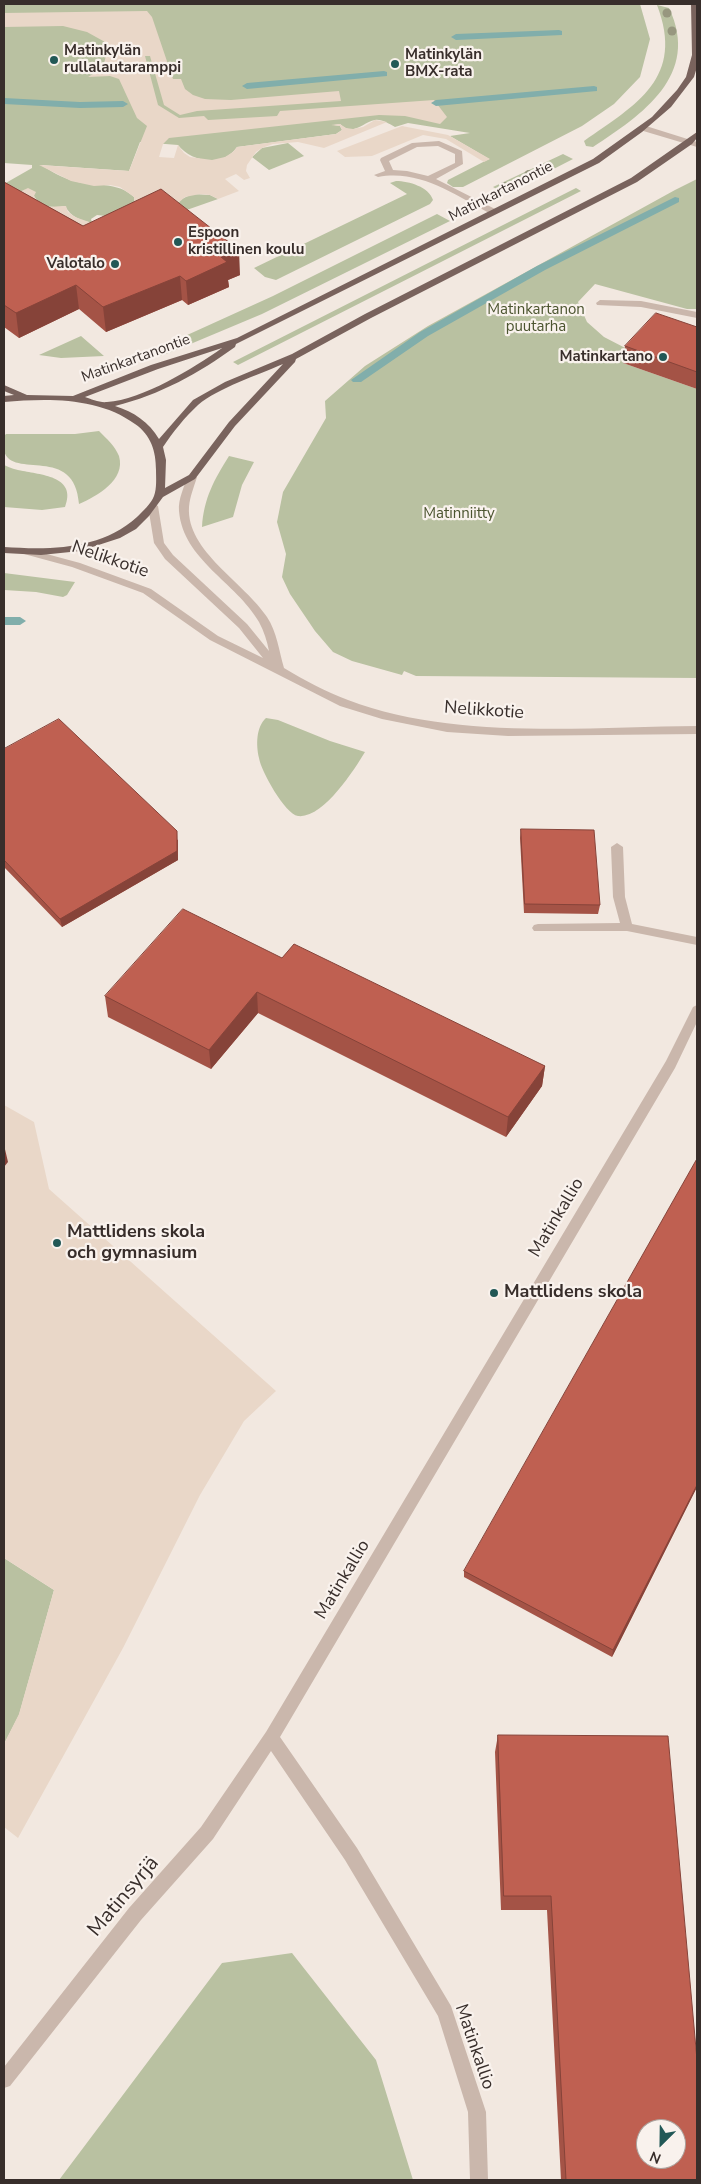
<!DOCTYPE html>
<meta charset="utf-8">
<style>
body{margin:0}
#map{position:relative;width:701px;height:2184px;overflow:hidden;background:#f2e8e0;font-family:"Nunito Sans",sans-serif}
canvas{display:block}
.frame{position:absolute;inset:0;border:5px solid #382e2b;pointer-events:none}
.north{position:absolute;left:636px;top:2119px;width:50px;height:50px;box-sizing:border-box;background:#f9f2ed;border:1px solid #aca49f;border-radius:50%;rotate:203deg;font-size:14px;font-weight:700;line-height:20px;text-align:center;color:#382e2b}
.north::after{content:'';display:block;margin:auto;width:18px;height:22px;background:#225856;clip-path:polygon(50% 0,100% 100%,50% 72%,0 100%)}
</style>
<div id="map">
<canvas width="701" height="2184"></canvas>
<div class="frame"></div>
<div class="north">N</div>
</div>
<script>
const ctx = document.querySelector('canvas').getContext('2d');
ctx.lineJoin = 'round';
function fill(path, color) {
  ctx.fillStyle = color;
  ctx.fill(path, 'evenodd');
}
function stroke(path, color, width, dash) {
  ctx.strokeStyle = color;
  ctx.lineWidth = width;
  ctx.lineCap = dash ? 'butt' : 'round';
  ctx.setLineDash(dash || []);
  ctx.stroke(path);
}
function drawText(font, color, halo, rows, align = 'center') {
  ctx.font = font + ' "Nunito Sans",sans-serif';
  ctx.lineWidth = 4.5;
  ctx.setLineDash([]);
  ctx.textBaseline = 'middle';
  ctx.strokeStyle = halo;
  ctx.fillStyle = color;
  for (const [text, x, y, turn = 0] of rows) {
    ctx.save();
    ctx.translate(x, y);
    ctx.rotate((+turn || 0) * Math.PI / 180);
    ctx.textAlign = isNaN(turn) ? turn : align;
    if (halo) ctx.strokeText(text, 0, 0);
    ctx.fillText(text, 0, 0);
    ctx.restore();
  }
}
fill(new Path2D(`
 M 4,4 L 640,4 L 650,39 L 640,77 L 614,104 L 582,126 L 463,187 L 453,187 L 447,183 L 448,180 L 489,159 L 450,136 L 470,133 L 408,123 L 395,127 C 389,124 382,119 375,120 C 363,122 353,137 340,124 L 334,125 L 340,126 L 342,130 L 336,134 L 237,147 C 223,168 191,162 178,145 L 140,142 L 129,171 L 41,165 C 51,171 62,178 74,181 C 95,187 117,181 134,197 L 135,206 L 106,216 L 97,215 L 91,219 L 92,223 C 80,220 71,217 65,206 C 53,208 41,208 34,196 L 15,194 L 4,184 L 32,168 L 32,165 L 4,163 Z
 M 657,5 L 669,8 C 701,75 642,115 593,147 L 586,146 L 584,141 C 637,104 685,78 657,5 Z
 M 288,143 L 304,156 L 269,170 L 252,157 L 262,148 Z
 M 563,154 L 573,159 L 505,194 L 493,187 Z
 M 697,179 L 697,309 L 687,309 L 595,284 L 578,302 L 587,322 L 604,337 L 633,352 L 623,363 L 697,389 L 697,678 L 416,676 L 404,671 L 402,675 L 352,661 L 333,652 L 315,631 L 290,594 L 282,577 L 286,554 L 277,522 L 283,492 L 326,418 L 325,401 L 365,366 L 428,326 L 675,190 Z
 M 396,181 C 409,181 429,187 433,200 L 430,204 L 276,280 L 265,277 L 254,268 L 407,194 L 390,183 Z
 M 576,188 L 581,191 L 238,365 L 233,362 Z
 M 192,194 L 210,195 L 218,199 L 181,212 L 175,206 L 178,201 Z
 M 437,214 L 450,221 L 262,314 L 169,353 L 159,356 L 156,354 L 158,350 L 174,341 L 273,296 Z
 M 81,336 L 104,356 L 61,358 L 39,355 Z
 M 99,431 C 107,439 115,446 119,456 C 126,480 97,496 79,504 C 75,444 12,480 4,451 C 3,447 4,440 4,436 L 6,434 L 75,434 Z
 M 229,456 L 254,462 L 242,485 L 233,517 L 202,527 C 204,498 214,480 229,456 Z
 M 4,465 C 10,468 16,470 23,471 C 43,475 77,477 65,507 L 42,510 L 4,507 Z
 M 4,573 L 75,582 L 67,595 L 63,597 L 36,592 L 4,590 Z
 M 266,718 L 278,720 L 330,741 L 365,752 C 354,770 323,819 298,816 C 285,814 261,771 259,758 C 256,745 256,727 266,718 Z
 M 4,1558 L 54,1590 L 19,1715 L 4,1744 Z
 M 292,1953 L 376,2060 L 413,2180 L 59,2180 L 222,1963 Z`), '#b9c1a1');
fill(new Path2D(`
 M 147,11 L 152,17 L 173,79 L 181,79 L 185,89 L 193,95 L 205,99 L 231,100 L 339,91 L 341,101 L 197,111 L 180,115 L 164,105 L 150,56 L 145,56 L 158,105 L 179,118 L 204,116 L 208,120 L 277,116 L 280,111 L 434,100 L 447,117 L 440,124 L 405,116 L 379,115 L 169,138 L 163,144 L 159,157 L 174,158 L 178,145 L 184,153 L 190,157 L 212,160 L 225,157 L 233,152 L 237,147 L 336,134 L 342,130 L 340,126 L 331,125 L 340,124 L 346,128 L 353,129 L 363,127 L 375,120 L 387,122 L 324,148 L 298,142 L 273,144 L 262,148 L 256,152 L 247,165 L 246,171 L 250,178 L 244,180 L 236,174 L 225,179 L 239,191 L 218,199 L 210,195 L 200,194 L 185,197 L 175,206 L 82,253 L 15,194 L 28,188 L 36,192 L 34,196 L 37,201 L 47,207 L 66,206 L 68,212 L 75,217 L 92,223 L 135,206 L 134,197 L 120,187 L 110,185 L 94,186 L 71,181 L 39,165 L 129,171 L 147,126 L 137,118 L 119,79 L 110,76 L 88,77 L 103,68 L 107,51 L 105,42 L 87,32 L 63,26 L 4,27 L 4,13 Z
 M 402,126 L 448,135 L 490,159 L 484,162 L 446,139 L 423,135 L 372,156 L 345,157 L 337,151 Z
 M 4,1105 L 34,1122 L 49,1189 L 276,1391 L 244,1421 L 200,1495 L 123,1648 L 18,1838 L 4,1827 L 4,1744 L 19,1714 L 54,1590 L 4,1558 L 4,1167 L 8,1162 L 4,1160 Z`), '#e9d7c8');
fill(new Path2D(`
 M 559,30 L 562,31 L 562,35 L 456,40 L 451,37 L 456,34 Z
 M 384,71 L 387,72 L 387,76 L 247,89 L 242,86 L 247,83 Z
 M 594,86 L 597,87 L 597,91 L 436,106 L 431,103 L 436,100 Z
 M 4,98 L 80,102 L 123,101 L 128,104 L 123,107 L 80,108 L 4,104 Z
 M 675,197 L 679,198 L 679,202 L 545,270 L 428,336 L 361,382 L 353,382 L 351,380 L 420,332 L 537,266 Z
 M 4,617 L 20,617 L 26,621 L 20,625 L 4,625 Z`), '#81aeab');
fill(new Path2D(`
 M 640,126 L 646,126 L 697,142 L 697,147 L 640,130 Z
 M 439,141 L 462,151 L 463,164 L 436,179 L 497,210 L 497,214 L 491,214 C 455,195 420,169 378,177 L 374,175 L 385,171 L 380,160 L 381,158 L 412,143 ZM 438,146 L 455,154 L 455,163 L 428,176 L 407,171 L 393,170 L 389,161 L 417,147 Z
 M 600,300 L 641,301 L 697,312 L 697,318 L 641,307 L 597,305 L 596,303 Z
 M 192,474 L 197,477 C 194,487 190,496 189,507 C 186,551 245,583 267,617 C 277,632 279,651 284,668 C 304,680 326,692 348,700 C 452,740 586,727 697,726 L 697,734 L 508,736 L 447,732 L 382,719 L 340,706 L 210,640 L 143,593 L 72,567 L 24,554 L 23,552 L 28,549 L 80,563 L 151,589 L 218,636 L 263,658 L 239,628 L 165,559 L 154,543 L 148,506 L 153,503 L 158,506 L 164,543 L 173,555 L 247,624 L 269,651 C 267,641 264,631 259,622 C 236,582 183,560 179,511 C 178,499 184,488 187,477 Z
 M 617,843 L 623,847 L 625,897 L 632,924 L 697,937 L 697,945 L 627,931 L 534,931 L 532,928 L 534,925 L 538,924 L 620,923 L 613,897 L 611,847 Z
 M 697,1005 L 697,1022 L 675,1068 L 280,1737 L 357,1848 L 451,2006 L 486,2112 L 488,2180 L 470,2180 L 468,2112 L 438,2016 L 345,1860 L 271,1751 L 213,1839 L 141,1920 L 10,2086 L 4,2088 L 4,2067 L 129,1908 L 201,1827 L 266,1732 L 666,1061 L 693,1007 Z`), '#cab7ac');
fill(new Path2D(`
 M 691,4 L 697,4 L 697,67 L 694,77 L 671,107 L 642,132 L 599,163 L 236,344 L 235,347 C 199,373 160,395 115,406 C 134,412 149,422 159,439 L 193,400 L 225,382 L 292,354 L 365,314 L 631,178 L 697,132 L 697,138 L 692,144 L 637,182 L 371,318 L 296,359 L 295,362 L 235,426 L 195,479 L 163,497 L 149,516 L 136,529 L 120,538 L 80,551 L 41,555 L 4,553 L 4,547 C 50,550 101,550 137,517 C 143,511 151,504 154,496 C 157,488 156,478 156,470 C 156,451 151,435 135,424 C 99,397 47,398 4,402 L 4,396 L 14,395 L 4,391 L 4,385 L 27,395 L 73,396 L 151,365 L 237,338 L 593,159 L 652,117 L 677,90 L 686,77 L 692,55 ZM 222,348 C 194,368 142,400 107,402 C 100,403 91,399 85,397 L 158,369 ZM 283,364 L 229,422 L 189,475 L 165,488 L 166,460 L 163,447 C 173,432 185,417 198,405 C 218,388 258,375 283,364 Z`), '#79635d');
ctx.fillStyle = '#97977f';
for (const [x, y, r] of [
 [667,13,4.5],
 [672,31,4.5],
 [529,175,5],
 [504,187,5]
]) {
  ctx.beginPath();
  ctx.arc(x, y, r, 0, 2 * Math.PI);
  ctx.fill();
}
fill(new Path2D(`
 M 4,182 L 83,226 L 240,275 L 228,280 L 229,287 L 188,305 L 182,300 L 106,332 L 79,309 L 19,338 L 4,327 Z
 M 697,327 L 697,389 L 623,363 L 625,346 Z
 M 4,749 L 178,840 L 178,860 L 62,927 L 4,867 Z
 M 521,829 L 600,905 L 598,914 L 524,913 L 520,838 Z
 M 282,958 L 545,1066 L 542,1086 L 506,1137 L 258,1013 L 211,1069 L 108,1017 L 105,996 Z
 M 697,1159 L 697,1487 L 612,1657 L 464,1577 L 464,1571 Z
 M 498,1735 L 697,2180 L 561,2180 L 547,1910 L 501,1910 L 495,1752 Z`), '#a45346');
fill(new Path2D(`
 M 239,250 L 240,275 L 228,280 L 229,287 L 188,305 L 186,281 L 221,257 Z
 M 180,276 L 182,300 L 106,332 L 103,307 Z
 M 76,285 L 79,309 L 19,338 L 16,313 Z
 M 177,831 L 178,860 L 62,927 L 60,919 Z
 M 257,992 L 258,1013 L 211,1069 L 209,1050 Z
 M 545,1066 L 542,1086 L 506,1137 L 508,1117 Z
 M 4,1145 L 8,1162 L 4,1167 Z
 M 697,1485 L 697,1487 L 612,1657 L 613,1650 Z`), '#864339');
const building = new Path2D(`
 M 4,182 L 83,226 L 161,189 L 239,250 L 221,257 L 227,262 L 186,281 L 180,276 L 103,307 L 76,285 L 16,313 L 4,305 Z
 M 656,313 L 697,327 L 697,372 L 625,346 Z
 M 59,719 L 177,831 L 177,851 L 60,919 L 4,860 L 4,749 Z
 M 521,829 L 594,830 L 600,905 L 525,904 Z
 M 183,909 L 282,958 L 294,944 L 545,1066 L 508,1117 L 257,992 L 209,1050 L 105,996 Z
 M 697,1159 L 697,1485 L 613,1650 L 464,1571 Z
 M 498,1735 L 668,1736 L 697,2060 L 697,2180 L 566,2180 L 551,1896 L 504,1896 ZM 646,2129 L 676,2129 L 676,2159 L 646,2159 Z`);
fill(building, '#bf6051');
stroke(building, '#864339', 1);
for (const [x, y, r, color] of [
 [54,60,5,"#225856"],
 [395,64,5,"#225856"],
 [178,242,5,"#225856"],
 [115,264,5,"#225856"],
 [663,357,5,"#225856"],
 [57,1243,5,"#225856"],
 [494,1293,5,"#225856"]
]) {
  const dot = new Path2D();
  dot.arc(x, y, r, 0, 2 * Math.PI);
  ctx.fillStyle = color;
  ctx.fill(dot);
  stroke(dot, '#f9f2ed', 2);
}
drawText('bold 15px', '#382e2b', '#f9f2ed', [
 ["Matinkylän",64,51],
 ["rullalautaramppi",64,68],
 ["Matinkylän",405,55],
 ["BMX-rata",405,72],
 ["Espoon",188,233],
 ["kristillinen koulu",188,250],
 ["Valotalo",105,264,"right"],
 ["Matinkartano",653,357,"right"]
], 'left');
drawText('15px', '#382e2b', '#f9f2ed', [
 ["Matinkartanontie",501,192,-27],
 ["Matinkartanontie",136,359,-20]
]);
drawText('15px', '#4c5530', '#f9f2ed', [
 ["Matinkartanon",536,310],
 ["puutarha",536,327],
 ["Matinniitty",459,514]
]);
drawText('18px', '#382e2b', '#f9f2ed', [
 ["Nelikkotie",110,560,19],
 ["Nelikkotie",484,711,4],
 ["Matinkallio",557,1218,-59],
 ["Matinkallio",343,1580,-59],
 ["Matinkallio",474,2047,71]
]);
drawText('bold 18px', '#382e2b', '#f9f2ed', [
 ["Mattlidens skola",67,1233],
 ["och gymnasium",67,1254],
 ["Mattlidens skola",504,1293]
], 'left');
drawText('21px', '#382e2b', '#f9f2ed', [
 ["Matinsyrjä",124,1897,-50]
]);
</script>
